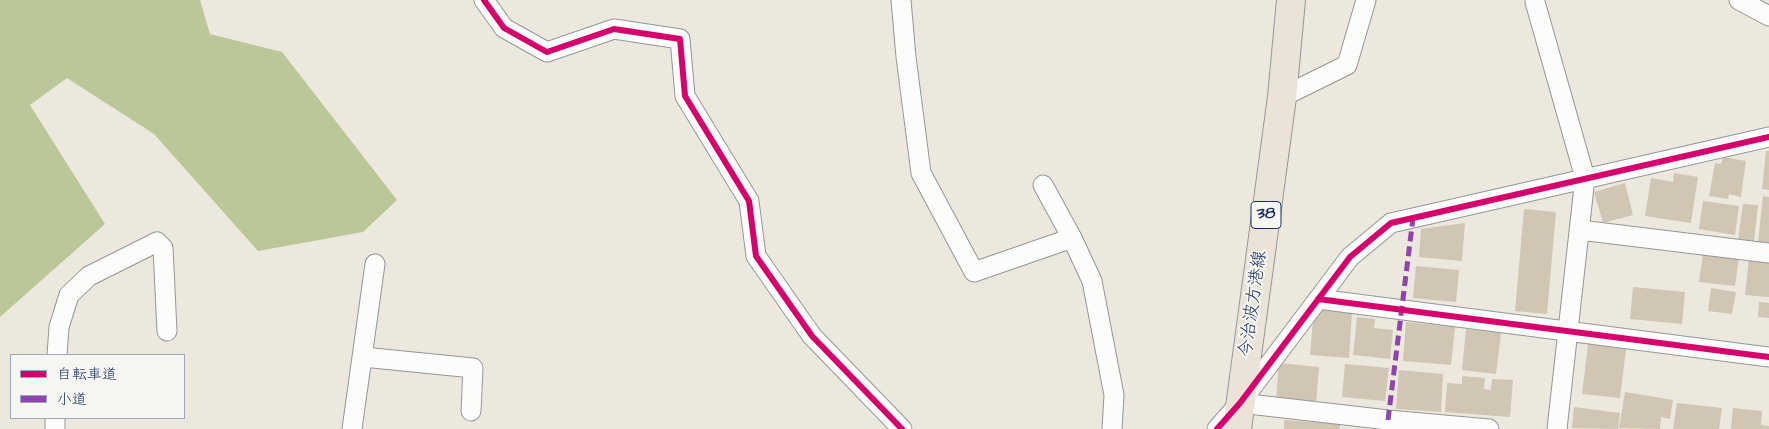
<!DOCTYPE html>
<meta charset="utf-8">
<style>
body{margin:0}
#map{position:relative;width:1769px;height:429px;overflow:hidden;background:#ece8de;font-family:"Architects Daughter","Klee One",sans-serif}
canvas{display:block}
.legend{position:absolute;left:10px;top:354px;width:175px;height:65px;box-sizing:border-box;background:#f6f6f2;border:1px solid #9ea6b7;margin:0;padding:6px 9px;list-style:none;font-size:15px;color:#1b2f5e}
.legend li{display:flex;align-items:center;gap:10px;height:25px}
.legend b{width:25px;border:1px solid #9ea6b7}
</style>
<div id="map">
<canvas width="1769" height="429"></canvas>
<ul class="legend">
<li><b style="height:6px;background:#d6006c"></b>自転車道</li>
<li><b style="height:6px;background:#8e44ad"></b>小道</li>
</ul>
</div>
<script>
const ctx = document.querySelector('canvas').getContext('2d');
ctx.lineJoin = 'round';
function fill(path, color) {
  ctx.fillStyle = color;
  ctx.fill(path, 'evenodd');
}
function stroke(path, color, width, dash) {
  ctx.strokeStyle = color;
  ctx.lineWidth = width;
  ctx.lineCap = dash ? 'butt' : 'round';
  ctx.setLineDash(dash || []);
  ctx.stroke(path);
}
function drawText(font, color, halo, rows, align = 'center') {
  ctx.font = font + ' "Architects Daughter","Klee One",sans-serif';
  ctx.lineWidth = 4;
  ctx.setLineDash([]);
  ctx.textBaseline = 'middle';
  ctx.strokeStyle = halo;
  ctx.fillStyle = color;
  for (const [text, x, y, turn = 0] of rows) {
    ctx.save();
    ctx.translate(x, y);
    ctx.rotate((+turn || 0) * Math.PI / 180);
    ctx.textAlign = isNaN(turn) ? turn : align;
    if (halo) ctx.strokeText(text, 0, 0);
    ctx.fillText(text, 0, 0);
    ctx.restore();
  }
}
fill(new Path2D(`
 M 0,0 L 200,0 L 210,34 L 282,52 L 397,200 L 363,232 L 258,251 L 154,134 L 67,78 L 30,105 L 105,224 L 0,317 Z`), '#bbc798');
fill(new Path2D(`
 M 1766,151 L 1769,151 L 1769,190 L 1762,189 Z
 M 1723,157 L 1746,161 L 1741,197 L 1729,194 L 1728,199 L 1709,196 L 1715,163 L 1721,164 Z
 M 1674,173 L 1698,177 L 1691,223 L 1645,216 L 1651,178 L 1673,182 Z
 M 1625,183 L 1633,215 L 1603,223 L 1594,192 Z
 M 1763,196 L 1769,197 L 1769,243 L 1758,242 Z
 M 1703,201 L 1739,206 L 1735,235 L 1699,229 Z
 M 1743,204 L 1758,205 L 1754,241 L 1738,240 Z
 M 1524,209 L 1556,212 L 1547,314 L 1515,311 Z
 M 1465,223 L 1462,261 L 1419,257 L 1421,229 Z
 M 1703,253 L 1739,258 L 1735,286 L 1699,282 Z
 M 1749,258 L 1769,260 L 1769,297 L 1745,295 Z
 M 1416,266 L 1459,270 L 1456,302 L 1413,298 Z
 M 1633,287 L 1685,292 L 1682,324 L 1630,319 Z
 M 1711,288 L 1736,292 L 1732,314 L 1708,311 Z
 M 1759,302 L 1769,303 L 1769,318 L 1758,317 Z
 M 1314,309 L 1352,313 L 1349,358 L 1310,355 Z
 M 1357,317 L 1375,319 L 1374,328 L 1393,330 L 1390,359 L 1353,355 Z
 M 1406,322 L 1455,327 L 1451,365 L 1403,361 Z
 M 1466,329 L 1501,333 L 1496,374 L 1462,370 Z
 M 1588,344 L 1626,349 L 1620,398 L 1582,394 Z
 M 1279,363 L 1319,367 L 1316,403 L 1276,400 Z
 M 1345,364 L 1389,368 L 1385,401 L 1342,397 Z
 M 1399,370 L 1443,374 L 1441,412 L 1396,409 Z
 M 1462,376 L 1485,378 L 1484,389 L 1491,390 L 1492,379 L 1513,380 L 1510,417 L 1445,412 L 1447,383 L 1462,384 Z
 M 1625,392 L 1673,400 L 1670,419 L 1661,417 L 1660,429 L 1619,428 Z
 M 1677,403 L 1722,408 L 1719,429 L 1673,429 Z
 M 1574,407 L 1620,413 L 1618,429 L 1572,428 Z
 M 1733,408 L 1762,411 L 1761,425 L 1769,426 L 1769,429 L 1731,429 Z
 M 1284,420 L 1340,424 L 1340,429 L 1284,429 Z`), '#d1c5b4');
const minor = new Path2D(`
 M 484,0 L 504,28 L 547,52 L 614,29 L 680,39 L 685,96 L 749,201 L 756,256 L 812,336 L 902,429
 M 901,0 L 906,57 L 921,173 L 974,272 L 1072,238
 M 1739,0 L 1769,16
 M 1535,2 L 1585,178 L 1557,429
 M 1282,97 L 1347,65 L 1366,0
 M 1043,185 L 1072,238 L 1092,281 L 1114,395 L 1112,429
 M 1580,230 L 1769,253
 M 1318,299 L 1769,357
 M 57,355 L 59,327 L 69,295 L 89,276 L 157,242 L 163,248 L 167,331
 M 363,357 L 473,368 L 471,411
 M 1240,403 L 1388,420 L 1489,429
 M 55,418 L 55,429
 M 352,429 L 375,264
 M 1217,429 L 1240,403 L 1350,257 L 1391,223 L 1769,137`);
const primary = new Path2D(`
 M 1237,429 L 1282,97 L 1291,0`);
stroke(minor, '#949698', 21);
stroke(primary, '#949698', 30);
stroke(minor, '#fcfcfa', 19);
stroke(primary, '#ebe3d8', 28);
stroke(new Path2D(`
 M 1388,420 L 1413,218`), '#8e44ad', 5, [10, 5]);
stroke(new Path2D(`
 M 484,0 L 504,28 L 547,52 L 614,29 L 680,39 L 685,96 L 749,201 L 756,256 L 812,336 L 902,429
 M 1318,299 L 1769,357
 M 1217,429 L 1240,403 L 1350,257 L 1391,223 L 1769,137`), '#d6006c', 6);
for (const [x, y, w] of [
 [1266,215,30]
]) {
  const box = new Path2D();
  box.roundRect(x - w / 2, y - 13.5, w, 27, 4);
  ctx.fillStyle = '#f6f6f2';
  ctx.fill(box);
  stroke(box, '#1b2f5e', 1);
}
drawText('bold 16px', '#1b2f5e', null, [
 ["38",1266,215]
]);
drawText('18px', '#1b2f5e', '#f6f6f2', [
 ["今治波方港線",1254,304,-82]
]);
</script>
